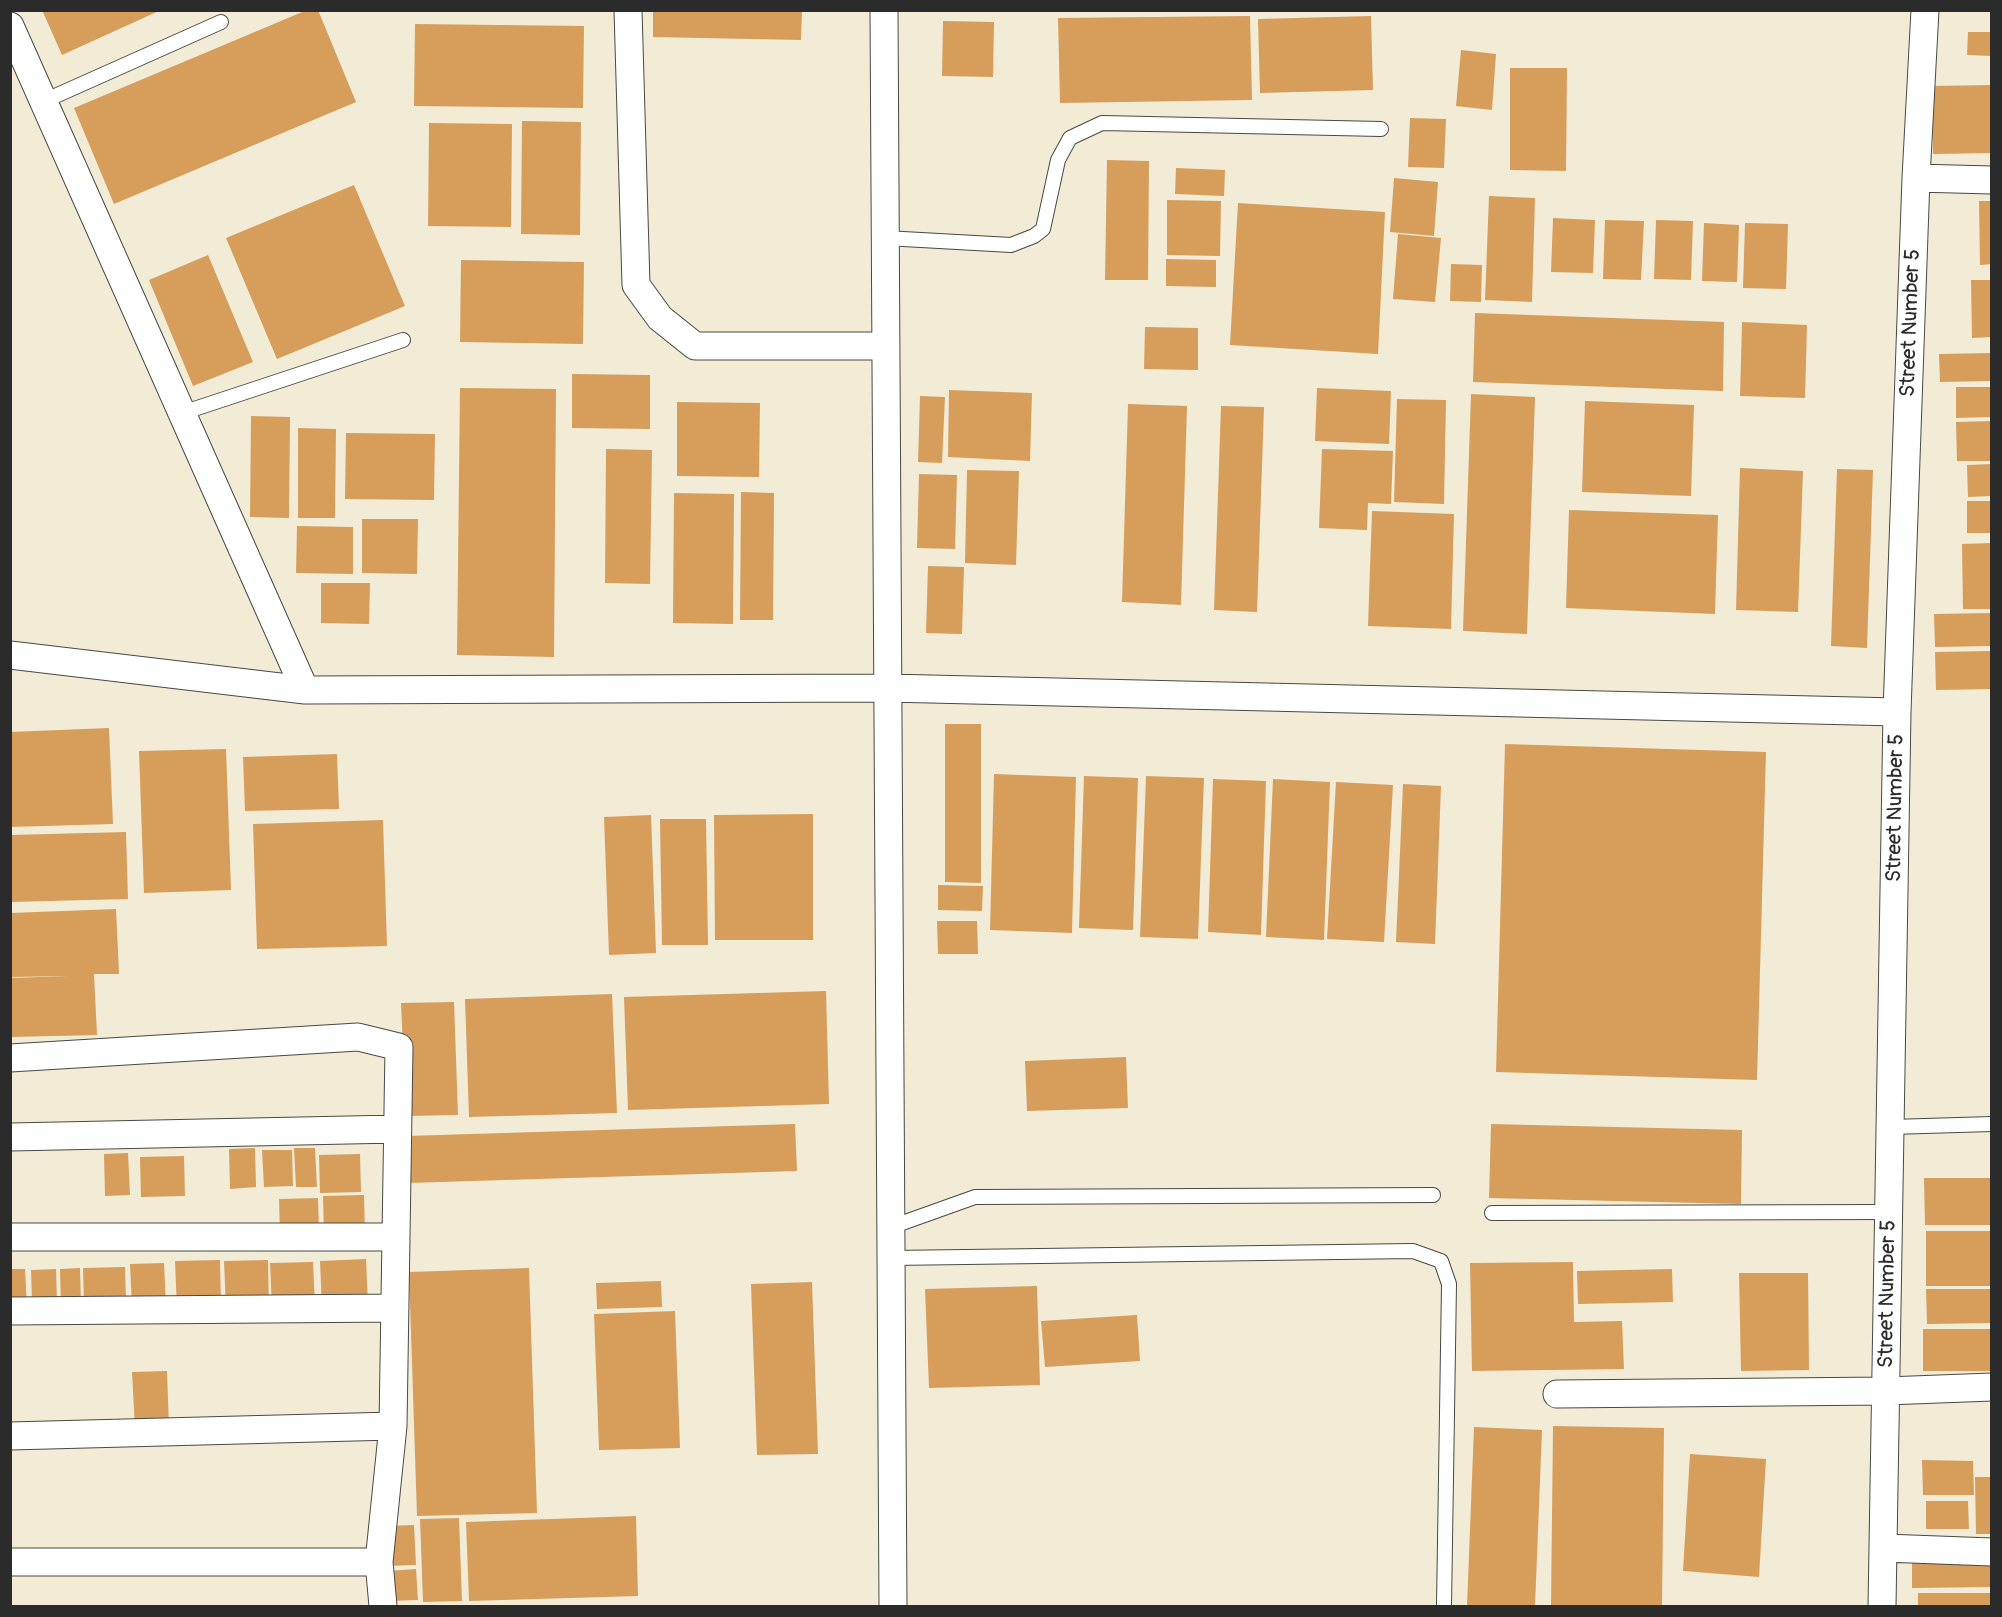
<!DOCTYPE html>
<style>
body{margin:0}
#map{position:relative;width:2002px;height:1617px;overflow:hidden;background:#f2ecd6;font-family:Pangolin,sans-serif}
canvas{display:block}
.frame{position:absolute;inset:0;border:12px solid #2b2b2b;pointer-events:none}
</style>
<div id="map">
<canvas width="2002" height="1617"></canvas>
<div class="frame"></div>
</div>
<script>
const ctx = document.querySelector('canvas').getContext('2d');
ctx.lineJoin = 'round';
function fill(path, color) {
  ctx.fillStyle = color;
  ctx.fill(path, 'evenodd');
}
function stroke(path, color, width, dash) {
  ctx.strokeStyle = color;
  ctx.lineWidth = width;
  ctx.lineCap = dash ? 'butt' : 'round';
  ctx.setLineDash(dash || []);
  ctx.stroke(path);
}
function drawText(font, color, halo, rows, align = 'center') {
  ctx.font = font + ' Pangolin,sans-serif';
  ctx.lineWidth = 4.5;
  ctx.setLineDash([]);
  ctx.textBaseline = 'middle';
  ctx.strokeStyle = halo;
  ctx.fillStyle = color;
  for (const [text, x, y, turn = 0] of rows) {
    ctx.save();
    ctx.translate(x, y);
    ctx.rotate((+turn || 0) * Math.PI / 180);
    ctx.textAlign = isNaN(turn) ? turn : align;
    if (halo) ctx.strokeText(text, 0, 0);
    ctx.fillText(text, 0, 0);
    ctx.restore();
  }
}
fill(new Path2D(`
 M 42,10 L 161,10 L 62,55 Z
 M 307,10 L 318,10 L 356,102 L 114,204 L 74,108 Z
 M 653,10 L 802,10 L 801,40 L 653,37 Z
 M 1250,16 L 1252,100 L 1060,103 L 1058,18 Z
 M 1371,16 L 1373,90 L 1260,93 L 1258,19 Z
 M 943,21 L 994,22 L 993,77 L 942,76 Z
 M 415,24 L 584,26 L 583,108 L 414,106 Z
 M 1968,32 L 1992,32 L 1992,56 L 1967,55 Z
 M 1461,50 L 1496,54 L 1492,110 L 1456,106 Z
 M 1510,68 L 1567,68 L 1566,171 L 1510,170 Z
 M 1991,85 L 1992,153 L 1933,154 L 1932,86 Z
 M 1410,118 L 1446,119 L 1444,168 L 1408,167 Z
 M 522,121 L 581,122 L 580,235 L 521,234 Z
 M 429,123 L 512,124 L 511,227 L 428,226 Z
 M 1107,160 L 1149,161 L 1148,280 L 1105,280 Z
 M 1176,168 L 1225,170 L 1224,196 L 1175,194 Z
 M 1394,178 L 1438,182 L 1434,236 L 1390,232 Z
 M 354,185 L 405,306 L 277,359 L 226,238 Z
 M 1489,196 L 1535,198 L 1532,302 L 1485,300 Z
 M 1167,200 L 1221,201 L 1220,256 L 1167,255 Z
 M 1979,201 L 1992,201 L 1992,264 L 1980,265 Z
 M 1238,203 L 1385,212 L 1378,354 L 1230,345 Z
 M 1553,218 L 1595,220 L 1593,273 L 1551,272 Z
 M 1605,220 L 1644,221 L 1641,280 L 1603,279 Z
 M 1656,220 L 1693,221 L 1691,280 L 1654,279 Z
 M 1704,223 L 1739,225 L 1737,282 L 1702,281 Z
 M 1745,223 L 1788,224 L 1786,289 L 1743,288 Z
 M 1398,234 L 1441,238 L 1435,302 L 1393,299 Z
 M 208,255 L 253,362 L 193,386 L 149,280 Z
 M 1166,259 L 1216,260 L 1216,287 L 1166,286 Z
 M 461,260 L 584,262 L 583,344 L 460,342 Z
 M 1451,264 L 1482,265 L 1481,302 L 1450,301 Z
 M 1971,280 L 1992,280 L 1992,337 L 1972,338 Z
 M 1475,313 L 1724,322 L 1723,391 L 1473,382 Z
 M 1742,322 L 1807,325 L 1805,398 L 1740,396 Z
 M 1145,327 L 1198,328 L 1198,370 L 1144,369 Z
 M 1992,353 L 1992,381 L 1940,382 L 1939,354 Z
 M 572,374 L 650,375 L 650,429 L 572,428 Z
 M 1956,387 L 1992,387 L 1992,417 L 1956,418 Z
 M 460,388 L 556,389 L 554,657 L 457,655 Z
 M 1317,388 L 1391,391 L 1389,444 L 1315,441 Z
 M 949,390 L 1032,393 L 1030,461 L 948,457 Z
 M 1471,394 L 1535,397 L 1527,634 L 1463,631 Z
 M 920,396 L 945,397 L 942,463 L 918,462 Z
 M 1397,399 L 1446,400 L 1444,504 L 1394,502 Z
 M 1585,401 L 1694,405 L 1691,496 L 1582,492 Z
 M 677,402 L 760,403 L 759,477 L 677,476 Z
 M 1128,404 L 1187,406 L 1181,605 L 1122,602 Z
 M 1221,406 L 1264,407 L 1257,612 L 1214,610 Z
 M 251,416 L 290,417 L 289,518 L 250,517 Z
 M 1992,421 L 1992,461 L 1957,461 L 1956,422 Z
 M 298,428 L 336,429 L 335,518 L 298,518 Z
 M 346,433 L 435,434 L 434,500 L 345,499 Z
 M 606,449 L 652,450 L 650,584 L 605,583 Z
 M 1322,449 L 1393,451 L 1391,504 L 1368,503 L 1367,530 L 1319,528 Z
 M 1992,464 L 1992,496 L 1968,497 L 1967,465 Z
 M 1740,468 L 1803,471 L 1798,612 L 1736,610 Z
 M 1837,469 L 1873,470 L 1867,648 L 1831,646 Z
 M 967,470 L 1019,471 L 1016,565 L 965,563 Z
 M 919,474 L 957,475 L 955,549 L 917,548 Z
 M 741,492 L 774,493 L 773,620 L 740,620 Z
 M 674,493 L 734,494 L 733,624 L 673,623 Z
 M 1967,501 L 1992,501 L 1992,533 L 1967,533 Z
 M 1569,510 L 1718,515 L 1715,614 L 1566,608 Z
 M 1372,511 L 1454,514 L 1451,629 L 1368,626 Z
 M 362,519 L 418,519 L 417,574 L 362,573 Z
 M 297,526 L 353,527 L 353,574 L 296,573 Z
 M 1992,543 L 1992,609 L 1963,609 L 1962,544 Z
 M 928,566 L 964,567 L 962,634 L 926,633 Z
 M 321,583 L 370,583 L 369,624 L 321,623 Z
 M 1992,613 L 1992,646 L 1935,647 L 1934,614 Z
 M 1992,651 L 1992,689 L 1936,690 L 1935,652 Z
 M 945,724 L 981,724 L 981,883 L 945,882 Z
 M 109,728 L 113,824 L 10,827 L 10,732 Z
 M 1505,744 L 1766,752 L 1757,1080 L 1496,1072 Z
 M 226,749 L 231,890 L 144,893 L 139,751 Z
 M 337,754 L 339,809 L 245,811 L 243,757 Z
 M 994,774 L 1076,777 L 1072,933 L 990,930 Z
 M 1084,776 L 1138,778 L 1133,930 L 1079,928 Z
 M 1146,776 L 1204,778 L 1198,939 L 1140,937 Z
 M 1213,779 L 1266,781 L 1261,935 L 1208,932 Z
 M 1273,779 L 1330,782 L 1324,940 L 1266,937 Z
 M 1336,782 L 1393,785 L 1384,942 L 1327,939 Z
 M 1403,784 L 1441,786 L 1435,944 L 1396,942 Z
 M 813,814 L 813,940 L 715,940 L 714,815 Z
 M 651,815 L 656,953 L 609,955 L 604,817 Z
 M 660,819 L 706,819 L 708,945 L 662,945 Z
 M 383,820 L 387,946 L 257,949 L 253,824 Z
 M 126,832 L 128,899 L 10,902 L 10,835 Z
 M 938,885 L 983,886 L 982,911 L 938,910 Z
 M 116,909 L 119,974 L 94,974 L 97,1035 L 10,1037 L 10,978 L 68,976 L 10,977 L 10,913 Z
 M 937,921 L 977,921 L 978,954 L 938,954 Z
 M 826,991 L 829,1104 L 628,1110 L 624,997 Z
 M 612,994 L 617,1113 L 469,1117 L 465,999 Z
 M 454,1002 L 458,1115 L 406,1116 L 401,1003 Z
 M 1126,1057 L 1128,1108 L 1027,1111 L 1025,1061 Z
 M 795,1124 L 797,1171 L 408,1183 L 407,1136 Z
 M 1491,1124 L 1742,1130 L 1741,1204 L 1489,1198 Z
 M 255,1148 L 256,1187 L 230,1189 L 229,1149 Z
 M 294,1148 L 315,1148 L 317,1187 L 296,1187 Z
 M 262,1150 L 292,1150 L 293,1186 L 264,1187 Z
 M 128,1153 L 130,1195 L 105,1196 L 104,1154 Z
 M 360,1154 L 361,1192 L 320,1193 L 319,1155 Z
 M 184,1156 L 185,1196 L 141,1197 L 140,1157 Z
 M 1924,1178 L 1992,1178 L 1992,1225 L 1925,1225 Z
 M 364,1195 L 365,1234 L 324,1235 L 323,1196 Z
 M 318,1198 L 319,1232 L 280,1233 L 279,1199 Z
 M 1926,1231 L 1992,1231 L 1992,1286 L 1926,1286 Z
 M 366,1259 L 368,1306 L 322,1308 L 320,1261 Z
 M 220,1260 L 221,1308 L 177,1309 L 175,1261 Z
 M 268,1260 L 269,1308 L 226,1309 L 224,1261 Z
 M 313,1262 L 315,1306 L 272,1307 L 270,1263 Z
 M 1573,1262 L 1574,1322 L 1622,1321 L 1624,1369 L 1472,1371 L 1470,1263 Z
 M 164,1263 L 166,1305 L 132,1306 L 130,1264 Z
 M 125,1267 L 126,1302 L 84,1303 L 83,1268 Z
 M 80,1268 L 81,1305 L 61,1305 L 60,1269 Z
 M 529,1268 L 537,1513 L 417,1516 L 409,1272 Z
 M 10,1269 L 25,1269 L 27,1307 L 10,1307 Z
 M 56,1269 L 57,1301 L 32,1302 L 31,1270 Z
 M 1672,1269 L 1673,1302 L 1578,1304 L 1577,1271 Z
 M 1739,1273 L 1808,1273 L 1809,1370 L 1741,1371 Z
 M 661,1281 L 662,1307 L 597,1309 L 596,1283 Z
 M 812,1282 L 818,1454 L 757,1455 L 751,1284 Z
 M 1037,1286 L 1040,1385 L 929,1388 L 925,1289 Z
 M 1926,1289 L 1992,1289 L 1992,1323 L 1927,1324 Z
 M 675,1311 L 680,1448 L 599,1450 L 594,1314 Z
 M 1137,1315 L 1140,1361 L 1045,1367 L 1041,1321 Z
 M 1923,1329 L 1992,1329 L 1992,1371 L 1923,1371 Z
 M 167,1371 L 169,1428 L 135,1429 L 132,1372 Z
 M 1553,1426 L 1664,1428 L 1662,1606 L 1551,1606 Z
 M 1474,1427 L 1542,1430 L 1535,1606 L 1467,1606 Z
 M 1690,1454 L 1766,1459 L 1759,1577 L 1683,1571 Z
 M 1922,1460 L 1973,1461 L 1974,1495 L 1923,1495 Z
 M 1975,1477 L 1992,1477 L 1992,1534 L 1976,1534 Z
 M 1926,1501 L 1968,1501 L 1969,1529 L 1926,1529 Z
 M 636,1516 L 638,1596 L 469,1601 L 466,1522 Z
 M 459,1518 L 462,1601 L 423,1602 L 420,1519 Z
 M 414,1525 L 416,1565 L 386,1566 L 384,1526 Z
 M 1992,1555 L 1992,1587 L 1912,1588 L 1912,1556 Z
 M 416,1569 L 418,1600 L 388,1601 L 387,1571 Z
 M 1918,1593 L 1992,1593 L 1992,1606 L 1918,1606 Z`), '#d69d5b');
const service = new Path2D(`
 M 44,101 L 221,22
 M 885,238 L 1011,245 L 1034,236 L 1043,229 L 1058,160 L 1070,138 L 1102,123 L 1381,129
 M 182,413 L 403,340
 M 1891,1127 L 1992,1124
 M 1492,1213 L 1889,1212
 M 891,1227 L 975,1197 L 1433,1195
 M 891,1258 L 1413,1251 L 1441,1261 L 1449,1284 L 1444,1606`);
const minor = new Path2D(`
 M 628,10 L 636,285 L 660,318 L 695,346 L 886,346
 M 884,10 L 893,1606
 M 10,26 L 305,690
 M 1916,178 L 1992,180
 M 10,655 L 305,690 L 888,688 L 1897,712
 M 10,1058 L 358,1037 L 399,1047 L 393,1426 L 379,1562 L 383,1606
 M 10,1137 L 397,1129
 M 10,1237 L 396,1237
 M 10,1311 L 395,1308
 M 1557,1394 L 1886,1391 L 1992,1387
 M 10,1436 L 393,1426
 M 1884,1548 L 1992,1552
 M 10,1562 L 379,1562
 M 1882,1606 L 1897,712 L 1916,178 L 1925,10`);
stroke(service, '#494845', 16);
stroke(minor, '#494845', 29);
stroke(service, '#fff', 14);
stroke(minor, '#fff', 27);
drawText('21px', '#2b2b2b', '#fff', [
 ["Street Number 5",1911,323,-88],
 ["Street Number 5",1896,808,-89],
 ["Street Number 5",1888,1294,-89]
]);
</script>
